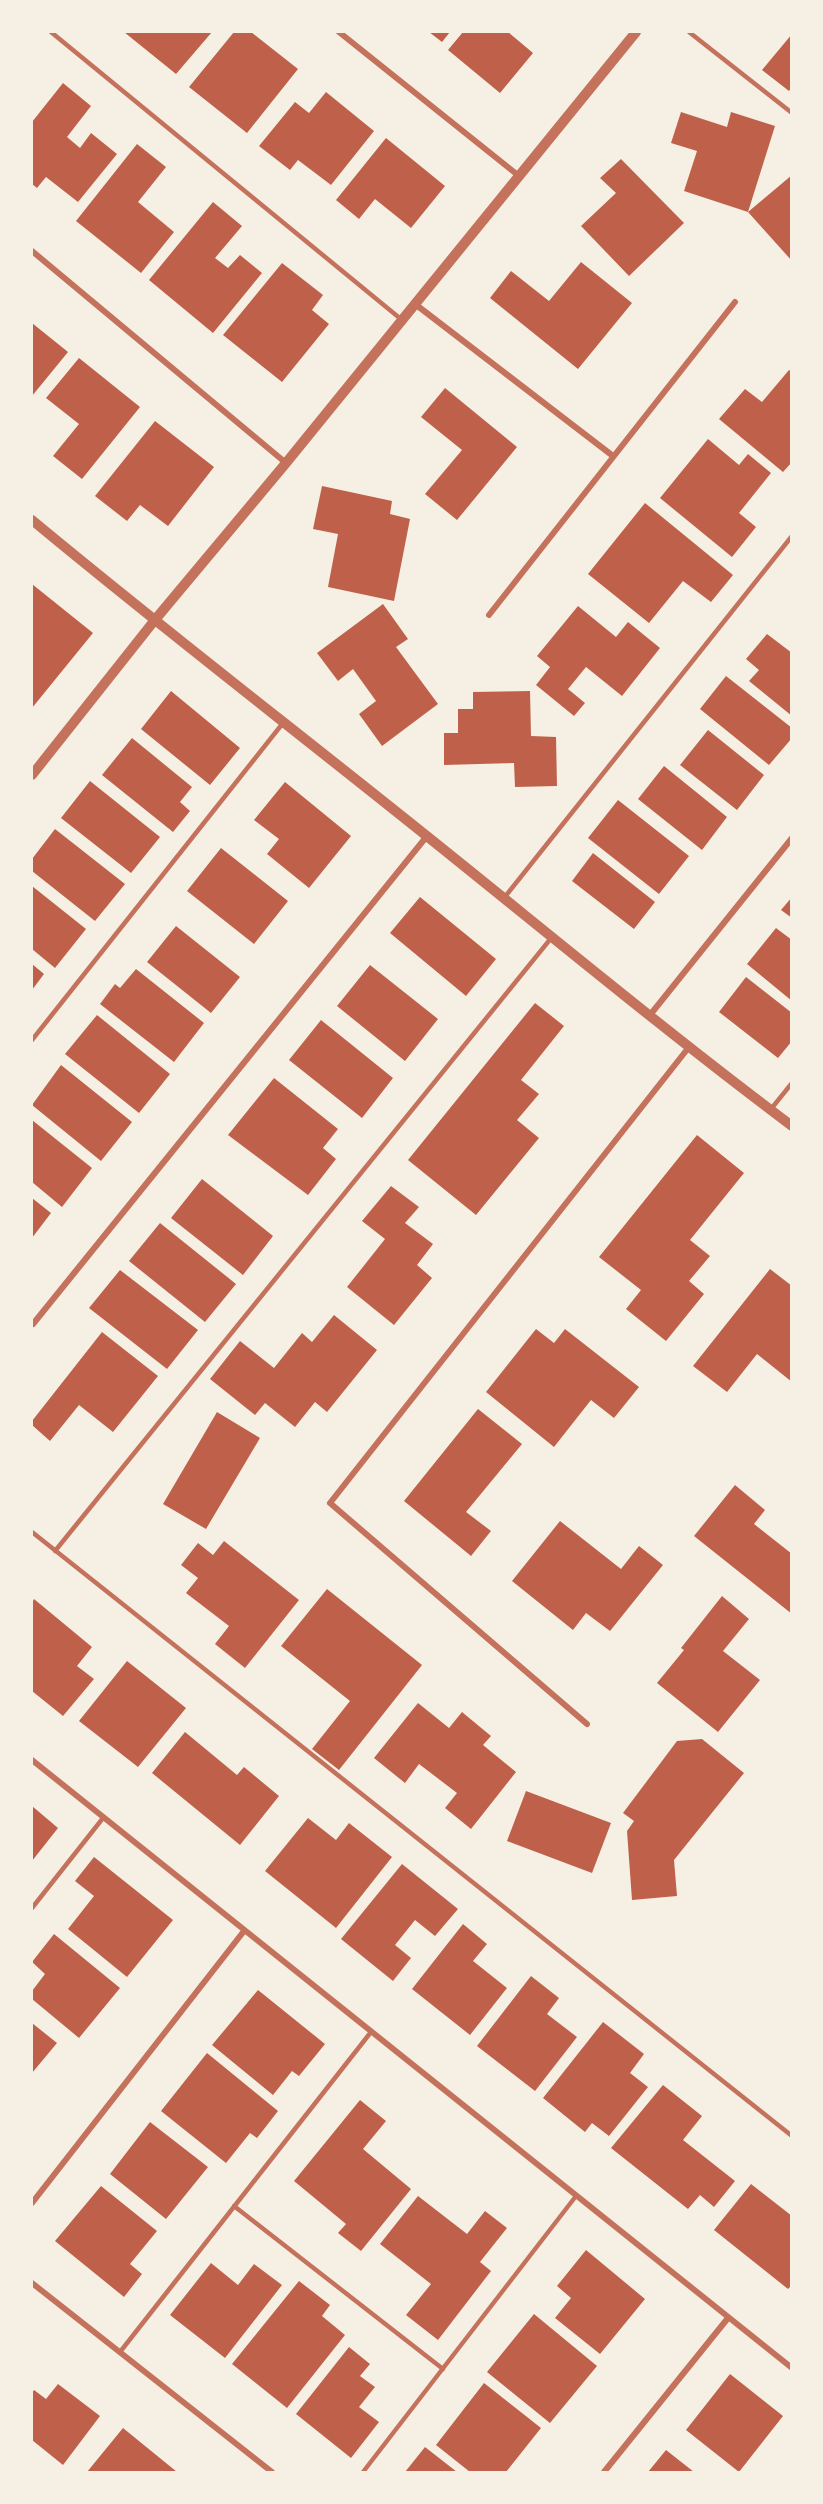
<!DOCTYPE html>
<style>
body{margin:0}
#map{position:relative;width:823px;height:2504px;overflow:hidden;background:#f6efe4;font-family:Spectral,serif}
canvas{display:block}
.frame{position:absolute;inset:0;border:33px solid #f6efe4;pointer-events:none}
</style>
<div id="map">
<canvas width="823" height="2504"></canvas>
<div class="frame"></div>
</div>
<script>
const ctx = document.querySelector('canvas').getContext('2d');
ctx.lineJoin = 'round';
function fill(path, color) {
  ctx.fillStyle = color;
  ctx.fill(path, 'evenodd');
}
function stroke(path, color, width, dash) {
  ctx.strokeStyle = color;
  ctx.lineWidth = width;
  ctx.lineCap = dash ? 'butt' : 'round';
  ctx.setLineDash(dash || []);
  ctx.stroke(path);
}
fill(new Path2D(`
 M 124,32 L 212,32 L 176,74 Z
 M 234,32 L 251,32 L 298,69 L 247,133 L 189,87 Z
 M 429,32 L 450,32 L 442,42 Z
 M 463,32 L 508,32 L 533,53 L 500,93 L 448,50 Z
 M 792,34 L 792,87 L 789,91 L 762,70 Z
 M 63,83 L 91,106 L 67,137 L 80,148 L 91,133 L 117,154 L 78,202 L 46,177 L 37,188 L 32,184 L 32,122 Z
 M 326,92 L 374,131 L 331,185 L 298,160 L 290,170 L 259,146 L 295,102 L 309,113 Z
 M 681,112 L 727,127 L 731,112 L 775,126 L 748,212 L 684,191 L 697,151 L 671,143 Z
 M 386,138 L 445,186 L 411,228 L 375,199 L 359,219 L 336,200 Z
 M 137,144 L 166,167 L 138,202 L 174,232 L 141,273 L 76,221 Z
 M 621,159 L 684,223 L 629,276 L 581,226 L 616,193 L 600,178 Z
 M 792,175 L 792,261 L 748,212 Z
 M 213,202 L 242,226 L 215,258 L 228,268 L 240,255 L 262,273 L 213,333 L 149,280 Z
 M 581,262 L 632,303 L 578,369 L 490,298 L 511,271 L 549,301 Z
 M 282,263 L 323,295 L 312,310 L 329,324 L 282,382 L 223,335 Z
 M 32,323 L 68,352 L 32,396 Z
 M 79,358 L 140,407 L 82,479 L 53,456 L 79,424 L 46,398 Z
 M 789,370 L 792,372 L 792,462 L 783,472 L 719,419 L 745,389 L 762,402 Z
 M 445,388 L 517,447 L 457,520 L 425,494 L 462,450 L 421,417 Z
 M 155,421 L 214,467 L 168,526 L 140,505 L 127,521 L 95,496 Z
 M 708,439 L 739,465 L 748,454 L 771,473 L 739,513 L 756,527 L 732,557 L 660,498 Z
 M 322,486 L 392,501 L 390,514 L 410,519 L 394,601 L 328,587 L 338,534 L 313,529 Z
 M 645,503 L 733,575 L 711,602 L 683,581 L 649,623 L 588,574 Z
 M 32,584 L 93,633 L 32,708 Z
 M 383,604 L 408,639 L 396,647 L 438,704 L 382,746 L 359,714 L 376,701 L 353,669 L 338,681 L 317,653 Z
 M 578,606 L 616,637 L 628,622 L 660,648 L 622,696 L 586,667 L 568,689 L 585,703 L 574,716 L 536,685 L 550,667 L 537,656 Z
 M 767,634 L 792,653 L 792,716 L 749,681 L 759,670 L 746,659 Z
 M 726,676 L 792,728 L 792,738 L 769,765 L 700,709 Z
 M 171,691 L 240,748 L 210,785 L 141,729 Z
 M 530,691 L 531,736 L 556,737 L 557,786 L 515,787 L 514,763 L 444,765 L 444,733 L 458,733 L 458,709 L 473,709 L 473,692 Z
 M 708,730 L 764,775 L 737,810 L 680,765 Z
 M 132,738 L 192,787 L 180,802 L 190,811 L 173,832 L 102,775 Z
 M 664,766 L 727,817 L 702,850 L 638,799 Z
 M 90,781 L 160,837 L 131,873 L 61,818 Z
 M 285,782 L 351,836 L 309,888 L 267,854 L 279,839 L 254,820 Z
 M 618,800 L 689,856 L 659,894 L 588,838 Z
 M 55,829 L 125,884 L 95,921 L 32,871 L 32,859 Z
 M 221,848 L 288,901 L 254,944 L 187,891 Z
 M 593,853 L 655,902 L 634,929 L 572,881 Z
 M 32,886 L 86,929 L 55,968 L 32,949 Z
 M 420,897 L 496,959 L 466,996 L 390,933 Z
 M 792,897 L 792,918 L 781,910 Z
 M 176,926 L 240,977 L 211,1013 L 147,962 Z
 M 776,928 L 792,940 L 792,1001 L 747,964 Z
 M 32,964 L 44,974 L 32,990 Z
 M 370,965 L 438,1019 L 405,1061 L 337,1006 Z
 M 136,969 L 204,1023 L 174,1062 L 100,1004 L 115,984 L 120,988 Z
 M 746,977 L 792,1013 L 792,1041 L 778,1058 L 719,1012 Z
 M 535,1003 L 564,1026 L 521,1080 L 539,1094 L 517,1120 L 539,1138 L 476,1215 L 408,1160 Z
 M 97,1015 L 170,1074 L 139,1113 L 65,1054 Z
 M 321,1020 L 393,1078 L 362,1118 L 289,1060 Z
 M 61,1065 L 132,1122 L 101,1161 L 32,1105 Z
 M 274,1078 L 338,1129 L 323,1148 L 336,1159 L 308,1195 L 228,1135 Z
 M 32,1120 L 92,1168 L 62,1207 L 32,1182 Z
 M 697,1135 L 744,1173 L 690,1240 L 710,1256 L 689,1281 L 704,1294 L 666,1341 L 626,1309 L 641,1290 L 599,1257 Z
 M 202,1179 L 273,1236 L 243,1275 L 171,1218 Z
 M 391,1186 L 419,1207 L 405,1223 L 433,1244 L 417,1265 L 432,1278 L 394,1325 L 347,1287 L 385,1239 L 362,1221 Z
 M 32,1198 L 51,1213 L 32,1238 Z
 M 160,1223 L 236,1284 L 205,1322 L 129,1261 Z
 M 770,1269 L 792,1286 L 792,1382 L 757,1354 L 727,1392 L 693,1366 Z
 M 120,1270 L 198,1330 L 167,1369 L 89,1308 Z
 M 334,1315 L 377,1350 L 327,1412 L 315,1402 L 295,1427 L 265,1403 L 255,1415 L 210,1379 L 240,1341 L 274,1368 L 302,1333 L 312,1342 Z
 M 536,1329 L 554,1343 L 565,1329 L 639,1387 L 614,1418 L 591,1400 L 554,1447 L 486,1392 Z
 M 102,1332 L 158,1376 L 113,1432 L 79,1405 L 50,1441 L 32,1425 L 32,1421 Z
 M 478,1409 L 522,1444 L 466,1512 L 491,1531 L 471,1556 L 404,1501 Z
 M 217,1412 L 260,1438 L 206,1529 L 163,1504 Z
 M 735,1485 L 765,1510 L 754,1524 L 792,1554 L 792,1614 L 694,1536 Z
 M 560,1521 L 621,1569 L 639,1546 L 663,1565 L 610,1631 L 586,1613 L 573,1630 L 512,1581 Z
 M 224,1541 L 299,1600 L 245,1668 L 215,1644 L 229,1626 L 186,1593 L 198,1578 L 181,1565 L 198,1543 L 213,1555 Z
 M 327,1589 L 422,1665 L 339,1770 L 312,1749 L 350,1701 L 281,1646 Z
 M 722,1596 L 749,1619 L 723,1651 L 760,1680 L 718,1732 L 657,1683 L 684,1650 L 681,1648 Z
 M 34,1599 L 92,1647 L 77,1666 L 94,1679 L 63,1716 L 32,1691 L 32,1603 Z
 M 127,1661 L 186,1708 L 138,1767 L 79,1721 Z
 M 418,1703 L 449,1728 L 462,1712 L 491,1736 L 483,1745 L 516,1772 L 471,1829 L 445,1808 L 457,1793 L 419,1764 L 405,1783 L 374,1758 Z
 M 185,1732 L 237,1775 L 244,1767 L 279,1796 L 240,1845 L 152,1773 Z
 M 702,1739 L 744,1773 L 674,1860 L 677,1896 L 632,1900 L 627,1831 L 634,1821 L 623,1813 L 677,1741 Z
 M 526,1791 L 611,1823 L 592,1873 L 507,1841 Z
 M 32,1806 L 58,1828 L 32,1861 Z
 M 308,1818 L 336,1840 L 349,1823 L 392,1857 L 336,1928 L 265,1871 Z
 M 94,1857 L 173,1920 L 127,1977 L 68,1929 L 94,1896 L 75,1881 Z
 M 402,1864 L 458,1909 L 435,1936 L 415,1920 L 395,1945 L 411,1958 L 393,1981 L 341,1939 Z
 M 463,1924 L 487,1944 L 473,1961 L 507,1988 L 470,2035 L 412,1989 Z
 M 54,1934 L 120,1988 L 79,2038 L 32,1999 L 32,1991 L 45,1974 L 32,1962 Z
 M 531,1976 L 559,1998 L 547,2014 L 577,2037 L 535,2091 L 477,2046 Z
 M 258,1990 L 325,2044 L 299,2076 L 292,2071 L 273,2095 L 212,2045 Z
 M 603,2022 L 644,2054 L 630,2073 L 648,2087 L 609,2136 L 592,2123 L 585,2132 L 543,2098 Z
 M 32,2023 L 57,2043 L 32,2073 Z
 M 207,2053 L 278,2111 L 257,2138 L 250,2133 L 226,2163 L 161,2111 Z
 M 663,2085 L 702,2116 L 683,2140 L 735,2181 L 714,2207 L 700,2195 L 688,2209 L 611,2148 Z
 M 360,2100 L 386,2121 L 363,2149 L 411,2189 L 361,2251 L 338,2233 L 346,2224 L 294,2181 Z
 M 150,2122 L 208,2167 L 166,2219 L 110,2174 Z
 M 751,2184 L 792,2216 L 792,2285 L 788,2289 L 714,2230 Z
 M 101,2186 L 157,2231 L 130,2264 L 142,2274 L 124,2297 L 55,2241 Z
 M 418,2196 L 467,2234 L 485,2211 L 507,2228 L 480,2262 L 491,2271 L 438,2340 L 406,2315 L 431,2284 L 380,2244 Z
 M 586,2250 L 645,2299 L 600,2354 L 555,2318 L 571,2298 L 557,2286 Z
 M 211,2263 L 238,2285 L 254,2264 L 282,2285 L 225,2358 L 170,2315 Z
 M 299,2281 L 330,2305 L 322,2316 L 345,2335 L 287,2408 L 232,2364 Z
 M 534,2314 L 597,2366 L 550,2423 L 487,2372 Z
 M 349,2347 L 370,2364 L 360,2376 L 375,2387 L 359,2407 L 379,2422 L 351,2458 L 296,2414 Z
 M 730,2374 L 783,2416 L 739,2472 L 686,2430 Z
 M 484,2383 L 541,2428 L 506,2472 L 470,2472 L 436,2445 Z
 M 58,2384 L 100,2416 L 63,2465 L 32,2440 L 32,2393 L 34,2390 L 46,2399 Z
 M 123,2428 L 177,2472 L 87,2472 Z
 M 425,2447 L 457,2472 L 405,2472 Z
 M 666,2450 L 694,2472 L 648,2472 Z`), '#bf614a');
stroke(new Path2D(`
 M 51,32 L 402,320
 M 689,32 L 792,113
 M 504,898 L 792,536
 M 32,1040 L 283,723
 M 771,1109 L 792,1083
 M 32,1532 L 792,2136
 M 55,1551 L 552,937
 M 32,1908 L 103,1818
 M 234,2206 L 443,2369
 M 120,2352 L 371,2032
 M 363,2472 L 576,2196`), '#c5725c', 4.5);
stroke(new Path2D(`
 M 339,32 L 519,176
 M 32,251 L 286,463
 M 415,304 L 613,456
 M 489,615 L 735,302
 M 650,1015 L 792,838
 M 33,1324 L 427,836
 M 587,1724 L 330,1503 L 689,1047
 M 32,1760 L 792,2368
 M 32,2203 L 244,1931
 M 32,2283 L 272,2472
 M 604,2472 L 728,2318`), '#c5725c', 6);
stroke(new Path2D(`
 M 32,520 C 162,628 296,731 428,837 C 549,934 668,1033 792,1126
 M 32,775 L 154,621 L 286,463 L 636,32`), '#c5725c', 10);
</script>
